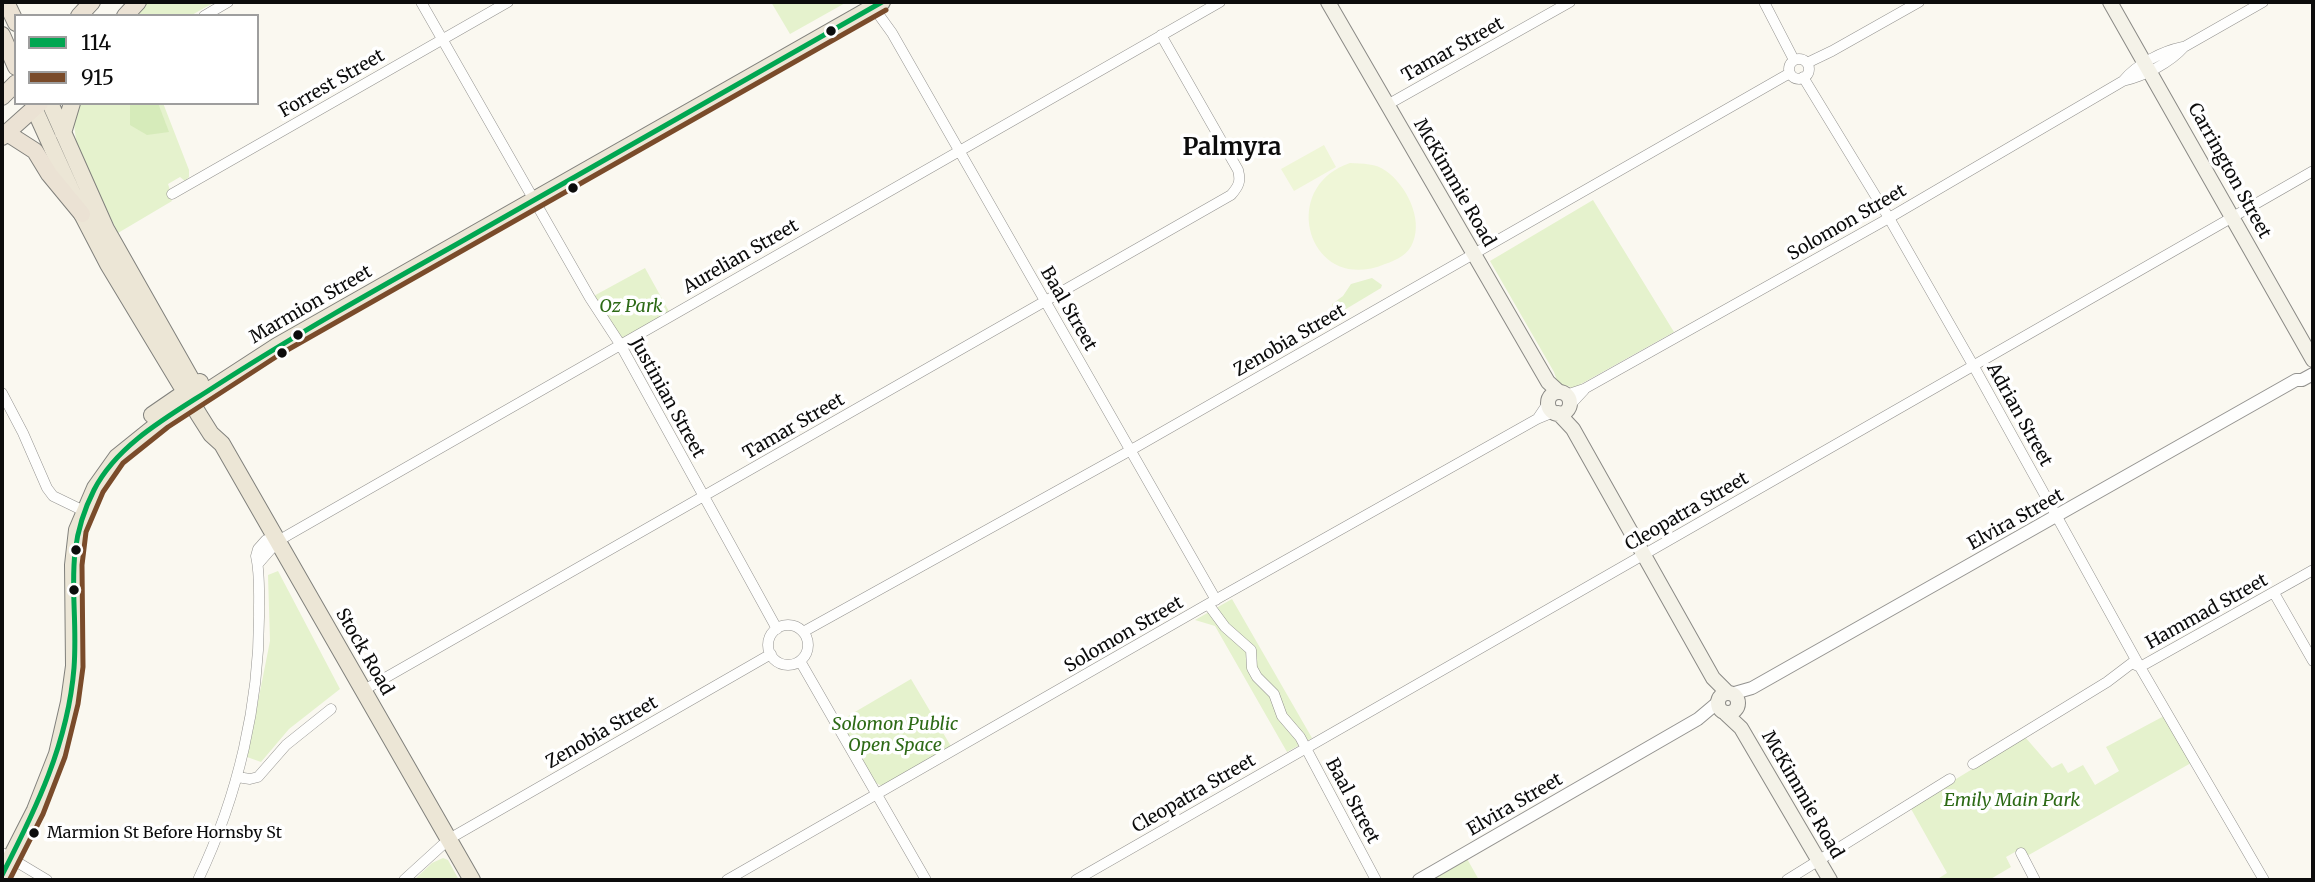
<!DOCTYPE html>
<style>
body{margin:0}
#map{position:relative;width:2315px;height:882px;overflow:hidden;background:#faf8f0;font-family:Merriweather,serif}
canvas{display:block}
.frame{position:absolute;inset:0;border:4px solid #0c0c0c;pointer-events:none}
.legend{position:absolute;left:14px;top:14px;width:245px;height:91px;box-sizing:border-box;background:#fff;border:2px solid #9e9e9e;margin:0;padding:9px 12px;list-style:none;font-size:21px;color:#0c0c0c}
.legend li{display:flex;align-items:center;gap:14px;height:35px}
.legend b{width:35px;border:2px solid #9e9e9e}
</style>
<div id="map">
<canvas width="2315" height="882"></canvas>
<div class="frame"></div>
<ul class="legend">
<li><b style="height:9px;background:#00a651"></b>114</li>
<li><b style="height:9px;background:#7a4b2a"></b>915</li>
</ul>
</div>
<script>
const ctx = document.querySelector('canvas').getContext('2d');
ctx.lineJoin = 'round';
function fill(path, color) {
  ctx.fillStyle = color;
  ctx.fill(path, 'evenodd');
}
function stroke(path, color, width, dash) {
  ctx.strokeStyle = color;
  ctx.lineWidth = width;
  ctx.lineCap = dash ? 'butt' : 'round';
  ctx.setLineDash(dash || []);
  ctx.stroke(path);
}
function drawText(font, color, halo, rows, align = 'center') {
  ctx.font = font + ' Merriweather,serif';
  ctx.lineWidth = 7;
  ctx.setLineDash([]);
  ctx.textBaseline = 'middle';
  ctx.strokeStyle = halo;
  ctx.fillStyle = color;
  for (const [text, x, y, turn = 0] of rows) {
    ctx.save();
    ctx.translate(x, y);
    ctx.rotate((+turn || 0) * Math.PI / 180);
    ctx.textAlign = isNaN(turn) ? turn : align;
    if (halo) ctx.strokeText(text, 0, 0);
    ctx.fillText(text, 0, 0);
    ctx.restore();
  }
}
fill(new Path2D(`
 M 148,2 L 215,2 L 190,16 L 136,16 Z
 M 771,2 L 847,2 L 790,34 Z
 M 76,103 L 163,103 L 189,170 L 189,177 L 185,181 L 180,177 L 168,184 L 170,190 L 167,192 L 172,201 L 118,233 L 77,148 L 74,124 Z
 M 1593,200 L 1674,332 L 1572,389 L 1569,386 L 1562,387 L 1558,384 L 1554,372 L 1490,261 Z
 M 645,268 L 671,315 L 620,344 L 590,298 Z
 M 1372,278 L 1382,285 L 1381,288 L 1341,312 L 1334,311 L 1332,304 L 1343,296 L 1351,284 Z
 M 278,571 L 340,689 L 289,729 L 261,762 L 247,757 L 270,641 L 268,575 Z
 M 1232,599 L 1312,738 L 1287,752 L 1215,626 L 1195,620 Z
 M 911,679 L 952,748 L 882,786 L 874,782 L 838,722 Z
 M 2164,716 L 2191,763 L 2027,856 L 2022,848 L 2006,857 L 2011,867 L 1989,880 L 1936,880 L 1947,873 L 1910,807 L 2025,737 L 2052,768 L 2062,763 L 2068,773 L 2083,765 L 2095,785 L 2119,771 L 2106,747 Z
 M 1466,857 L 1479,880 L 1426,880 Z
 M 443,858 L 448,860 L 459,880 L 414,880 L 432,863 Z`), '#e5f2cd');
fill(new Path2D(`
 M 130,103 L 158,103 L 169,132 L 147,135 L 130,125 Z`), '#d6ebba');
fill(new Path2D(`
 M 1324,145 L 1336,167 L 1294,191 L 1281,169 Z
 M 1350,163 C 1363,164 1376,163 1386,171 C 1406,185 1423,218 1413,242 C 1409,254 1397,260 1385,264 C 1310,296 1276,188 1350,163 Z`), '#eff6d7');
const minor = new Path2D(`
 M 421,2 L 590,298 L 620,344 L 777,629
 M 1764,2 L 1794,60
 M 871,4 L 892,33 L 1216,600
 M 204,16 L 228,2
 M1789 69a10 10 0 1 1 20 0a10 10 0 1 1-20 0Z
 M 1807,63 L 1832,51 L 1919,2
 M 1803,77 L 1889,218 L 1973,365 L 2140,667 L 2264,880
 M 2124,80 C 2137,64 2163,51 2183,47
 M 1387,105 L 1570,2
 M 172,194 L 508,2
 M 2,393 L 23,433 L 47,488 L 53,496 L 84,511
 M 1566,395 L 1584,389 L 1889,218 L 2123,81 C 2144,76 2170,63 2184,47 L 2263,2
 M 1570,405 L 1584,390
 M 1538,418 L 1548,403
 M 258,564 L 278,541 L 290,534 L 1220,2
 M 2274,593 L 2313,661
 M 1208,604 L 1225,627 L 1251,650 L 1252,668 L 1257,677 L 1274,694 L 1282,716 L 1300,737 L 1376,880
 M768 645a20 20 0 1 1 40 0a20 20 0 1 1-40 0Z
 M 803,632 L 1131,450 L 1790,73
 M 800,661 L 926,880
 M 364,690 L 1231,195 C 1239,186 1241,181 1238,170 L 1161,35
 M 1973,764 L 2107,682 L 2132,663 L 2140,667 L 2313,570
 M 237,777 L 250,779 L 258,777 L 286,745 L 331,709
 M 2,853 L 47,880
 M 2021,853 L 2035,880
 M 198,880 C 238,796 260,703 259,610 C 259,592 260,573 256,556 L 258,549 L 266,540 L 278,541
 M 404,880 L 449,839 L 771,654
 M 727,880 L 1208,604 L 1537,419 L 1554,412
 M 1076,880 L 2313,171
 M 1787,880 L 1950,779`);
const tertiary = new Path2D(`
 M 1731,694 L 1752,688 L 2296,380 L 2302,380 L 2313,374
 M 1419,880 L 1698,719 L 1717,703`);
const secondary = new Path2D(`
 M 1328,2 L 1548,382 L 1559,392
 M 2110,2 L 2313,360
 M1548 403a11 11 0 1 1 22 0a11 11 0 1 1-22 0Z
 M 1558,413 L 1573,429 L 1713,678 L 1728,693
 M1718 703a10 10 0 1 1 20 0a10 10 0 1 1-20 0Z
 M 1726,714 L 1741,728 L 1830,880`);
const primary = new Path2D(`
 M 50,103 L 106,229 L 191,379
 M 34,108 L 82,214 L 108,264 L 199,415 L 211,434 L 222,444 L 472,880
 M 63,133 L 72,103
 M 152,415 L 200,382
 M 2,875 L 35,810 L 57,754 L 69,702 L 74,666 L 73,565 L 77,530 L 95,488 L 117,457 L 163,420 L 277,346 L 882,2`);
const trunk = new Path2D(`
 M 6,2 L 16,23
 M 79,16 L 92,2
 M 125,16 L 138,2
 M 2,35 L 16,67
 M 2,97 L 16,83
 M 7,133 L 35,151 L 49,174 L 82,214
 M 2,137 L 40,103`);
stroke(minor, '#93928f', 11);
stroke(tertiary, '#93928f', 14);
stroke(secondary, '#8a8985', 16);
stroke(primary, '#80807c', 18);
stroke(trunk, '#80807c', 18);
stroke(minor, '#fefefd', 10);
stroke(tertiary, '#fefefd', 12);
stroke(secondary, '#f4f2e8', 14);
stroke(primary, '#ece6d6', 16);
stroke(trunk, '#ebe2d4', 16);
stroke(new Path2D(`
 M 2,875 C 36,809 68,743 74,668 C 79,601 61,555 94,490 C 118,443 171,415 214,387 C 293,336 375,290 457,244 C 598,163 740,83 882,2`), '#00a651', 5);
stroke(new Path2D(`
 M 10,879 L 43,814 L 65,757 L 78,704 L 83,667 L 82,565 L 86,532 L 103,492 L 123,463 L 168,427 L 282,353 L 886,10`), '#7a4b2a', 5);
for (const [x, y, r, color] of [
 [831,31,6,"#0c0c0c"],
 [573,188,6,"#0c0c0c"],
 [298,335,6,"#0c0c0c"],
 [282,353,6,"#0c0c0c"],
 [76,550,6,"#0c0c0c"],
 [74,590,6,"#0c0c0c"],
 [34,833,6,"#0c0c0c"]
]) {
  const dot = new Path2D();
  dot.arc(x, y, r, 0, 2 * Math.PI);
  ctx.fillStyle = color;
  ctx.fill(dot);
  stroke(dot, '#fff', 2.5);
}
drawText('16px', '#0c0c0c', '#fff', [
 ["Marmion St Before Hornsby St",47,833]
], 'left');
drawText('18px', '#0c0c0c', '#fff', [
 ["Tamar Street",1453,50,-29],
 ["Forrest Street",332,84,-30],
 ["Carrington Street",2229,171,61],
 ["McKimmie Road",1454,183,60],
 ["Solomon Street",1847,223,-30],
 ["Aurelian Street",741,257,-30],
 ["Marmion Street",311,305,-30],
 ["Baal Street",1068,309,60],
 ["Zenobia Street",1290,341,-30],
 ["Justinian Street",667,398,61],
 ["Adrian Street",2019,415,61],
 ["Tamar Street",794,427,-30],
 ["Cleopatra Street",1687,512,-30],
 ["Elvira Street",2016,520,-29],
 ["Hammad Street",2207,612,-29],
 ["Solomon Street",1124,635,-30],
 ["Stock Road",364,652,60],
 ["Zenobia Street",602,733,-30],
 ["Cleopatra Street",1194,794,-30],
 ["McKimmie Road",1802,795,60],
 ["Baal Street",1352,801,62],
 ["Elvira Street",1515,805,-30]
]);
drawText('italic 18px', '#2d6a16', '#fff', [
 ["Oz Park",631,307],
 ["Solomon Public",895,725],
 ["Open Space",895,746],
 ["Emily Main Park",2012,801]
]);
drawText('bold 24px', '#0c0c0c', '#fff', [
 ["Palmyra",1232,148]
]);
</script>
